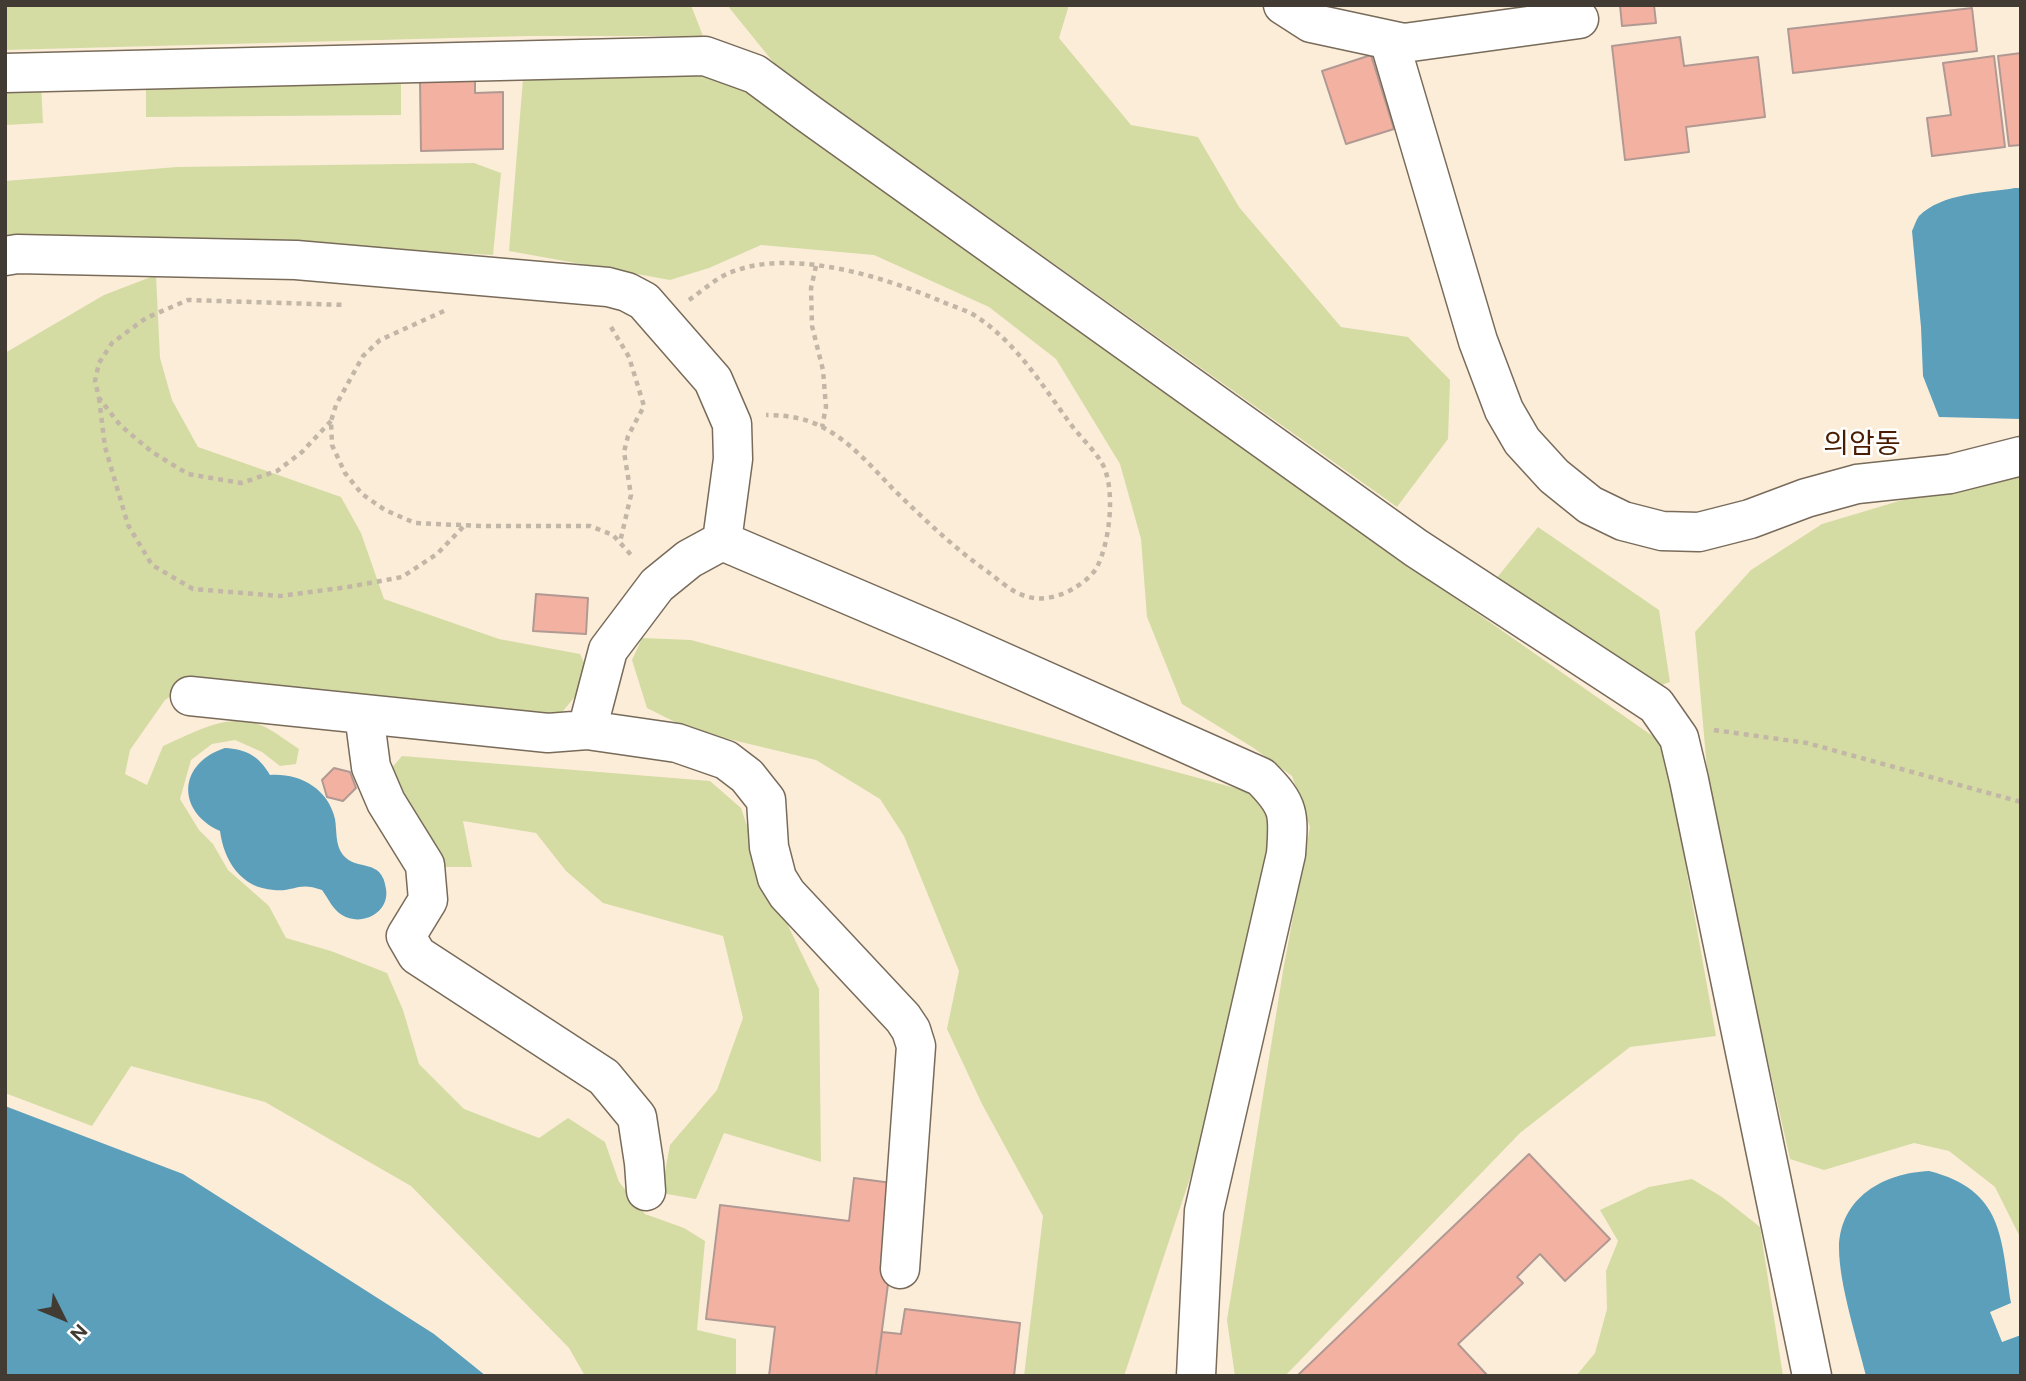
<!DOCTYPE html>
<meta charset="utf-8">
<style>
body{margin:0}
#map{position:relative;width:2026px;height:1381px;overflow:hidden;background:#fcedd9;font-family:Figtree,sans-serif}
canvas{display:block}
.frame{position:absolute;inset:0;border:7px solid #413b33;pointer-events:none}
.north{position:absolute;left:28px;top:1283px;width:70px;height:70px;-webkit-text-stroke:5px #fff;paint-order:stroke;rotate:133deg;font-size:19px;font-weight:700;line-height:28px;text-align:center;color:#413b33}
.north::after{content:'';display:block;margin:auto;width:24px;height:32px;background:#413b33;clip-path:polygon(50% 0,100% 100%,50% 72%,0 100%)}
</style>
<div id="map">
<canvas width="2026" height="1381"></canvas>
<div class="frame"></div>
<div class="north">N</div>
</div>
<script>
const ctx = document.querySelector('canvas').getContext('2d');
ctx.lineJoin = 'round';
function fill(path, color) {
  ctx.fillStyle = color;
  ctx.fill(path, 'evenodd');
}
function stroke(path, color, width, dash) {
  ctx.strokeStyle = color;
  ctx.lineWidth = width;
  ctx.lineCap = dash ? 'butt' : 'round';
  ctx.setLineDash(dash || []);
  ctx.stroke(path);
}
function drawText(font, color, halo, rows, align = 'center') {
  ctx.font = font + ' Figtree,"Noto Sans KR",sans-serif';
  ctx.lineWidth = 5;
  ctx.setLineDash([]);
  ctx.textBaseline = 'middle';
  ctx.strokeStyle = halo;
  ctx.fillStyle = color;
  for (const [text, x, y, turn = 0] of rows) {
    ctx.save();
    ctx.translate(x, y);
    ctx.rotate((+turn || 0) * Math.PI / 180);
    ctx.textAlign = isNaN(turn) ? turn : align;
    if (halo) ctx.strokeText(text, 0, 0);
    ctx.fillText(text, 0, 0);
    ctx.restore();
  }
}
fill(new Path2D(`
 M 5,5 L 691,5 L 703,36 L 528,36 L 5,50 Z
 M 727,5 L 1069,5 L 1059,38 L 1131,125 L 1198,137 L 1239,207 L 1341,327 L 1408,337 L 1450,380 L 1448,439 L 1397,507 L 778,68 Z
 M 702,75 L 747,80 L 1033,289 L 1291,483 L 1664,744 L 1716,1036 L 1630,1047 L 1520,1133 L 1285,1376 L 1235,1376 L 1227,1320 L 1284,965 L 1310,827 L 1292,776 L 1252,747 L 1182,704 L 1147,617 L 1141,539 L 1120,464 L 1056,359 L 989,307 L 874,255 L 761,245 L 709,268 L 670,280 L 509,251 L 523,79 Z
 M 401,83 L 401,115 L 146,117 L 146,85 Z
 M 41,85 L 43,123 L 5,125 L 5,87 Z
 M 474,163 L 501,173 L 493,255 L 163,238 L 5,243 L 5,181 L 177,167 Z
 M 156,275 L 160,358 L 172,400 L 198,447 L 341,497 L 361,533 L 384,599 L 499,639 L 580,654 L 591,677 L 559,716 L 193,681 L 165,700 L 130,750 L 125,774 L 147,785 L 163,746 C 196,732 232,709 267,728 C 278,734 288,742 299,749 L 296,764 L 280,766 L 262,752 L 235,740 L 212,744 L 191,760 L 180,799 L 199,830 L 213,844 L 228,870 L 269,906 L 286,938 L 331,951 L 387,973 L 403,1010 L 419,1064 L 464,1109 L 539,1138 L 568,1118 L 605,1142 L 619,1182 L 645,1214 L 684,1228 L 705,1241 L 697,1330 L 736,1339 L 736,1376 L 585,1376 L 569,1348 L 411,1186 L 265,1102 L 131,1066 L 92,1126 L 5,1093 L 5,353 L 104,295 Z
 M 2021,474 L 2021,1239 L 1995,1187 L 1949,1151 L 1914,1143 L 1824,1170 L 1790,1159 L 1710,804 L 1695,632 L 1751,570 L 1822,524 L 1946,487 Z
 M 1538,527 L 1659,610 L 1670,682 L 1656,687 L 1491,585 Z
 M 642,638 L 691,640 L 1250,792 L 1270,821 L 1271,855 L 1199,1151 L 1124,1376 L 1024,1376 L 1043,1216 L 982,1104 L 947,1029 L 959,971 L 904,836 L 880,799 L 816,760 L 691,730 L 647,708 L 632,660 Z
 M 402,756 L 710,781 L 741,808 L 756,852 L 776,901 L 819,989 L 821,1162 L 724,1133 L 696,1199 L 661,1193 L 670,1145 L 717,1090 L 743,1018 L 723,936 L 603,903 L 566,871 L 536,833 L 463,821 L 472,867 L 441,867 L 389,771 Z
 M 1692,1179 L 1722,1197 L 1760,1227 L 1783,1376 L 1576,1376 L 1595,1353 L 1607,1309 L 1606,1271 L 1618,1241 L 1600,1210 L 1649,1187 Z`), '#d4dca4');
fill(new Path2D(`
 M 2015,188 L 2021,188 L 2021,419 L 1939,417 L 1923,376 L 1921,327 L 1912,231 C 1914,227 1916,220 1919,216 C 1942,193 1985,193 2015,188 Z
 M 225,748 C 246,749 259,756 270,775 C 299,773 328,788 335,819 C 337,831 335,845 343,855 C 357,872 382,857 386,889 C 390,913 361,927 342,915 C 333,910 328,898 322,890 C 298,881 295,892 274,890 C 241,888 224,861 220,831 C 176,811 178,763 225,748 Z
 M 5,1106 L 183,1174 L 434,1334 L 486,1376 L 5,1376 Z
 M 1929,1171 C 2004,1190 2001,1238 2011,1303 L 1990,1312 L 2002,1342 L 2021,1335 L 2021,1376 L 1866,1376 C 1857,1339 1839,1284 1839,1248 C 1840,1197 1884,1173 1929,1171 Z`), '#5b9fbb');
const building = new Path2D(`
 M 1620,5 L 1654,5 L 1656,23 L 1622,26 Z
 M 1972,8 L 1977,51 L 1793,73 L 1788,29 Z
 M 1680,37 L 1684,66 L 1758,57 L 1765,117 L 1686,127 L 1689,152 L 1625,160 L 1612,46 Z
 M 2021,53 L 2021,145 L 2009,146 L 1998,56 Z
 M 1371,55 L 1394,129 L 1346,144 L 1322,71 Z
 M 1994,56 L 2005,147 L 1932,156 L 1927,118 L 1951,115 L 1943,63 Z
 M 475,80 L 475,93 L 503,92 L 503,149 L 421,151 L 420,81 Z
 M 536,594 L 588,598 L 586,634 L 533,631 Z
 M 334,768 L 350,772 L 356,788 L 343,801 L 327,797 L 322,780 Z
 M 1529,1154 L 1610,1239 L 1565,1281 L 1540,1254 L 1517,1277 L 1523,1283 L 1458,1344 L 1488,1376 L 1297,1376 Z
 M 854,1178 L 892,1183 L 893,1246 L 876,1376 L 769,1376 L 775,1327 L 706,1319 L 720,1205 L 849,1221 Z
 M 905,1309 L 1020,1323 L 1014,1376 L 876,1376 L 882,1332 L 901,1334 Z`);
fill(building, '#f3b1a2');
stroke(building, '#b19993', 2);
const minor = new Path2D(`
 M 1283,5 L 1311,23 L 1404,43 L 1579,19
 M 1389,40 L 1478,341 L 1504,410 L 1522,441 L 1554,476 L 1590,505 L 1623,521 L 1662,531 L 1699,532 L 1750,519 L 1806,498 L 1857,484 L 1950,474 L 2021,456
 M 5,73 L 705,56 L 755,74 L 809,114 L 1416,548 L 1656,705 L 1679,738 L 1689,780 L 1812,1376
 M 5,256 L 17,254 L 296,260 L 608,287 L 627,292 L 644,301 L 713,380 L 732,424 L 733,459 L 722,541 L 949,638 L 1261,777 C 1290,806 1289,814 1286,854 L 1204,1211 L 1196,1376
 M 190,696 L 548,733 L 587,730 L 677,743 L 726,760 L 747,776 L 766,800 L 769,847 L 777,878 L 787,894 L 903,1018 L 911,1030 L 916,1046 L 900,1269
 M 364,714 L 371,767 L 386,802 L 425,865 L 428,900 L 406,936 L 417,955 L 604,1077 L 637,1117 L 644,1163 L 646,1191
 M 587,730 L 608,650 L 657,585 L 689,559 L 722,541`);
stroke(minor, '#786b5a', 41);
stroke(new Path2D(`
 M 816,266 L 811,288 L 812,326 L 823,370 L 826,407 L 822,427
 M 689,300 C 702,291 715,279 729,273 C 791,247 884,277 943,302 C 954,307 967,310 977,317 C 1016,343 1040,382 1067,419 C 1077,434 1091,446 1100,460 C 1117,484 1110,542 1097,567 C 1092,576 1083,583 1074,588 C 1062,596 1043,601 1029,597 C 1014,594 1000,581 988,572 C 954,548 924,519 893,489 C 874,469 855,447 831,432 C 811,419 790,415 766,415
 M 444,311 L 380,340 L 363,356 L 336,405 L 331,421 L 332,445 L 345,473 L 362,494 L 385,510 L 415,523 L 481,526 L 590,526 L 613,535 L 632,556
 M 611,327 L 629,357 L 644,406 L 628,436 L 624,452 L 631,495 L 620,542
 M 99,398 L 105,447 L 128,525 L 152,565 L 193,589 L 280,596 L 348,587 L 402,577 L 437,554 L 464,526
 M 331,421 L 302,452 L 277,471 L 241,483 L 188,474 L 152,452 L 120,425 L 99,398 L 95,381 L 99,363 L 112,343 L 146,318 L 188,300 L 346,305
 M 1714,730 L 1807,743 L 2021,802`), '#c2b6a6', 4.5, [5, 5]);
stroke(minor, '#fff', 38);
drawText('28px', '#4a1d00', '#fff', [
 ["의암동",1862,445]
]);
</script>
